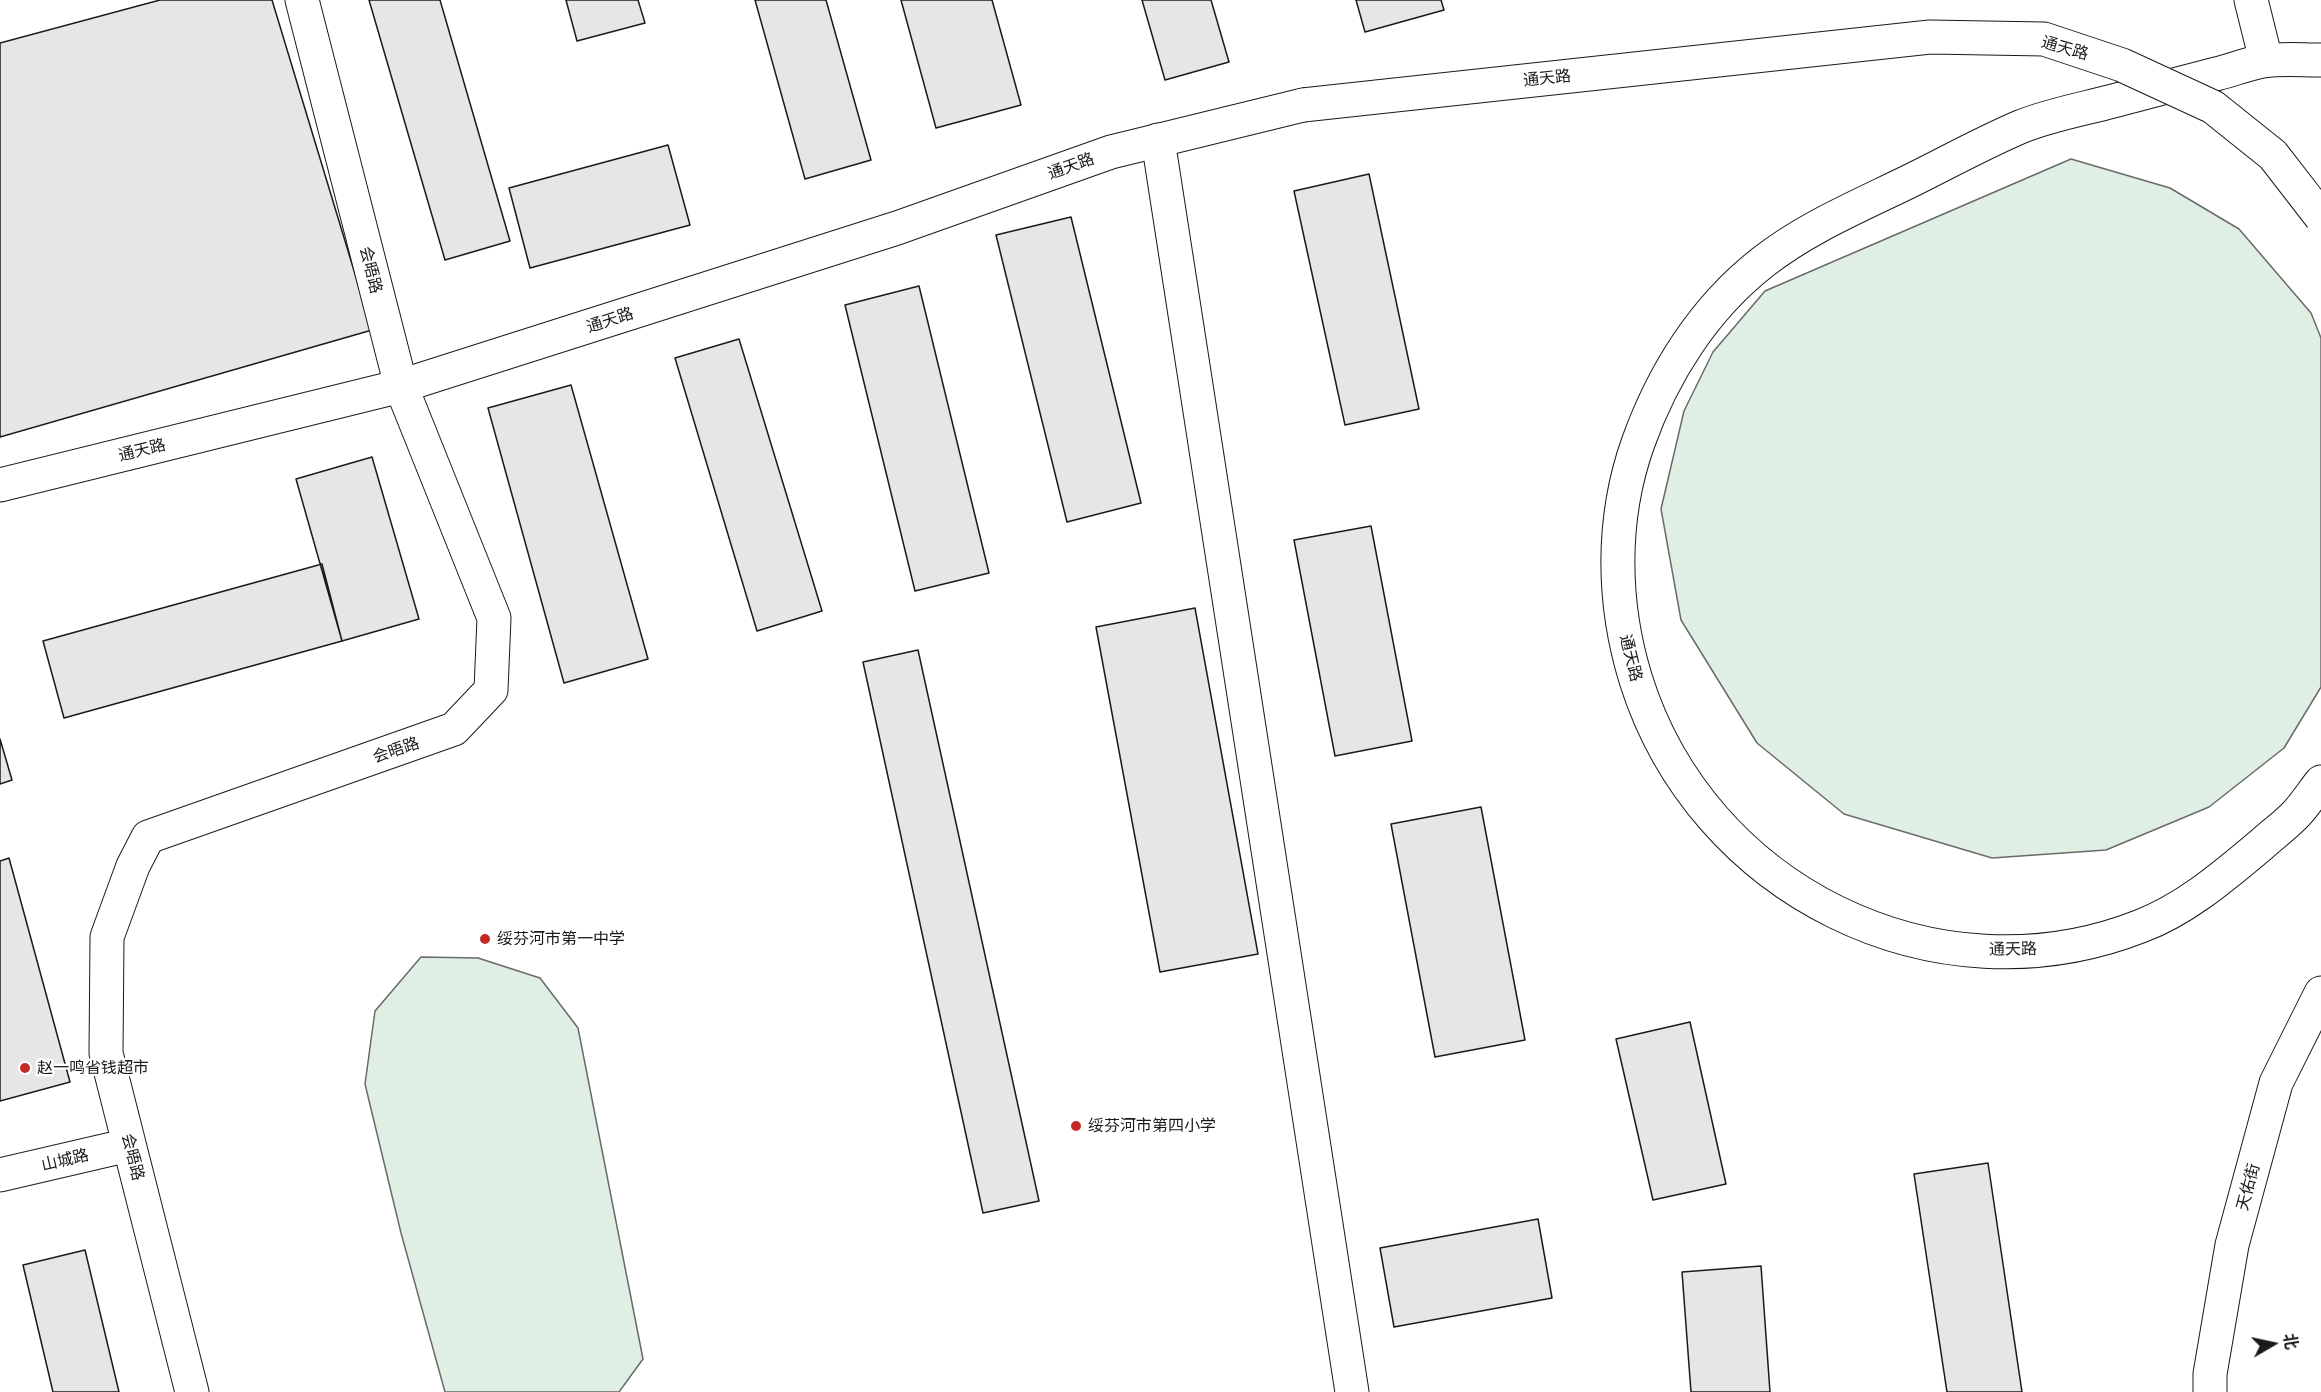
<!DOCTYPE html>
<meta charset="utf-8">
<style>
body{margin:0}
#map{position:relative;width:2321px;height:1392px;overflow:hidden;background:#fff;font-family:Ubuntu,"Noto Sans SC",sans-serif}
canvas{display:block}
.north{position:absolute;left:2243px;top:1314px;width:60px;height:60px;-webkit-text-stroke:4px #fff;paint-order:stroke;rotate:81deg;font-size:16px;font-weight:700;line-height:24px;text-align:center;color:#1a1a1a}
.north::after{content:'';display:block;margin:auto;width:21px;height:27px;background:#1a1a1a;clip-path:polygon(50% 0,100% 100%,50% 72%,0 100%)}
</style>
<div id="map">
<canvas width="2321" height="1392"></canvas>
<div class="north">北</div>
</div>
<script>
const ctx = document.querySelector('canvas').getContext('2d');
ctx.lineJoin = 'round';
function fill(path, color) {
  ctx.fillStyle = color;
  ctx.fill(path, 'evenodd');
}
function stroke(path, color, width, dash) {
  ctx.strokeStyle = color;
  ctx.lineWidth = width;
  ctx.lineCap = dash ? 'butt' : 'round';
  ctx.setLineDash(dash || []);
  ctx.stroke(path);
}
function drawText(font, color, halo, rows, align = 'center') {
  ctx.font = font + ' Ubuntu,"Noto Sans SC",sans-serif';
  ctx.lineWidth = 4.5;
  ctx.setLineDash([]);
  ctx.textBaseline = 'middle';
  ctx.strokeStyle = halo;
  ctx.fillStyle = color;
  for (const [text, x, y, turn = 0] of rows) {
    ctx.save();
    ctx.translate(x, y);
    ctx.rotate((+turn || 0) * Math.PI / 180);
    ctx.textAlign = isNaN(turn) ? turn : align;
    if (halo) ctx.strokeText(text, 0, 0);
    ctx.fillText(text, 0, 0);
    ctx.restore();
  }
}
const green = new Path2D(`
 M 2071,159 L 2170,188 L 2239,229 L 2311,313 L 2321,338 L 2321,687 L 2284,748 L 2209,807 L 2106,850 L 1992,858 L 1844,814 L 1757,743 L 1681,620 L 1661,509 L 1684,411 L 1713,352 L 1765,291 Z
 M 421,957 L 478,958 L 540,978 L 578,1028 L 643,1359 L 619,1392 L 445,1392 L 401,1233 L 365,1084 L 375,1011 Z`);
fill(green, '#e0efe3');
stroke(green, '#6a6a6a', 1.5);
const building = new Path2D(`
 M 160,0 L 272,0 L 372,330 L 0,437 L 0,43 Z
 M 369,0 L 440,0 L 510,241 L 445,260 Z
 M 566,0 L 638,0 L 645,23 L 577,41 Z
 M 755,0 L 826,0 L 871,160 L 805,179 Z
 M 901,0 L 992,0 L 1021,105 L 936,128 Z
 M 1142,0 L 1211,0 L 1229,62 L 1165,80 Z
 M 1356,0 L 1441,0 L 1444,10 L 1365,32 Z
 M 668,145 L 690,225 L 530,268 L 509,188 Z
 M 1369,174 L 1419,409 L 1345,425 L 1294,191 Z
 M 1071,217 L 1141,503 L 1067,522 L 996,235 Z
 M 919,286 L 989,573 L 915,591 L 845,305 Z
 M 739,339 L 822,611 L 757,631 L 675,358 Z
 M 571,385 L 648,659 L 564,683 L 488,408 Z
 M 372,457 L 419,619 L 342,641 L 296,479 Z
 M 1371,526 L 1412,741 L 1335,756 L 1294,540 Z
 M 322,564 L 342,641 L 64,718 L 43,641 Z
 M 1195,608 L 1258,954 L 1160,972 L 1096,627 Z
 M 918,650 L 1039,1201 L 983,1213 L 863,662 Z
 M 0,739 L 12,780 L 0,784 Z
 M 1481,807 L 1525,1040 L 1435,1057 L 1391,824 Z
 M 9,858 L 70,1082 L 0,1101 L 0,861 Z
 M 1690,1022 L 1726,1184 L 1653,1200 L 1616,1039 Z
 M 1988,1163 L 2022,1392 L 1947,1392 L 1914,1174 Z
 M 1538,1219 L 1552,1298 L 1394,1327 L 1380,1248 Z
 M 85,1250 L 119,1392 L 53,1392 L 23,1265 Z
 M 1761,1266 L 1770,1392 L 1691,1392 L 1682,1272 Z`);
fill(building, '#e6e6e6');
stroke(building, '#1a1a1a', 1.5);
const minor = new Path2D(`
 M 2251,0 L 2266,60
 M 1158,140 L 1352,1392
 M 0,1175 L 129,1145
 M 192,1392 L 106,1053 L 107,937 L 133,866 L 148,837 L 454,729 L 491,690 L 494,618 L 401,386 L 302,0
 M 2210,1392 L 2210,1374 L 2232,1245 L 2276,1083 L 2321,993`);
const major = new Path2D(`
 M 2321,60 C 2302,60 2281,58 2263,61 C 2247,64 2232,70 2216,74 C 2182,83 2148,92 2113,101 C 2083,109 2049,115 2020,127 C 1985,142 1950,161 1916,178 C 1864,204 1809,226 1763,262 C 1704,308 1663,373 1638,443 C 1611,519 1612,603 1636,680 C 1702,890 1935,1007 2141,926 C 2186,909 2225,875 2261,845 C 2273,834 2287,824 2297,813 C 2306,803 2313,792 2321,782
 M 0,485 L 401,386 L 897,228 L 1111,152 L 1303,105`);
stroke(minor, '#1a1a1a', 35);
stroke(major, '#1a1a1a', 35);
stroke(minor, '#fff', 33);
stroke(major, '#fff', 33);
const majorBridge = new Path2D(`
 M 1303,105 L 1930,37 L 2044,39 L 2122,65 L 2213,107 L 2273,155 L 2321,217`);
stroke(majorBridge, '#1a1a1a', 35, []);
stroke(majorBridge, '#fff', 33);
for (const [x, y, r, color] of [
 [485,939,6,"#c62828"],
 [25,1068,6,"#c62828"],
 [1076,1126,6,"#c62828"]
]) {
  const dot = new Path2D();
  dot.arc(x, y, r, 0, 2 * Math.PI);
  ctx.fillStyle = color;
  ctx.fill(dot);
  stroke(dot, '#fff', 2);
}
drawText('16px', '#1a1a1a', '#fff', [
 ["通天路",2065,48,16],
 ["通天路",1547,78,-6],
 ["通天路",1071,166,-20],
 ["会晤路",371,270,76],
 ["通天路",610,320,-18],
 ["通天路",142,450,-14],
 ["通天路",1631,658,76],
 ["会晤路",396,750,-19],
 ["通天路",2013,949,-1],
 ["会晤路",133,1157,76],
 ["山城路",65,1160,-13],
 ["天佑街",2248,1187,-75]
]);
drawText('16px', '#1a1a1a', '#fff', [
 ["绥芬河市第一中学",497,939],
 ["赵一鸣省钱超市",37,1068],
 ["绥芬河市第四小学",1088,1126]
], 'left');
</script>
